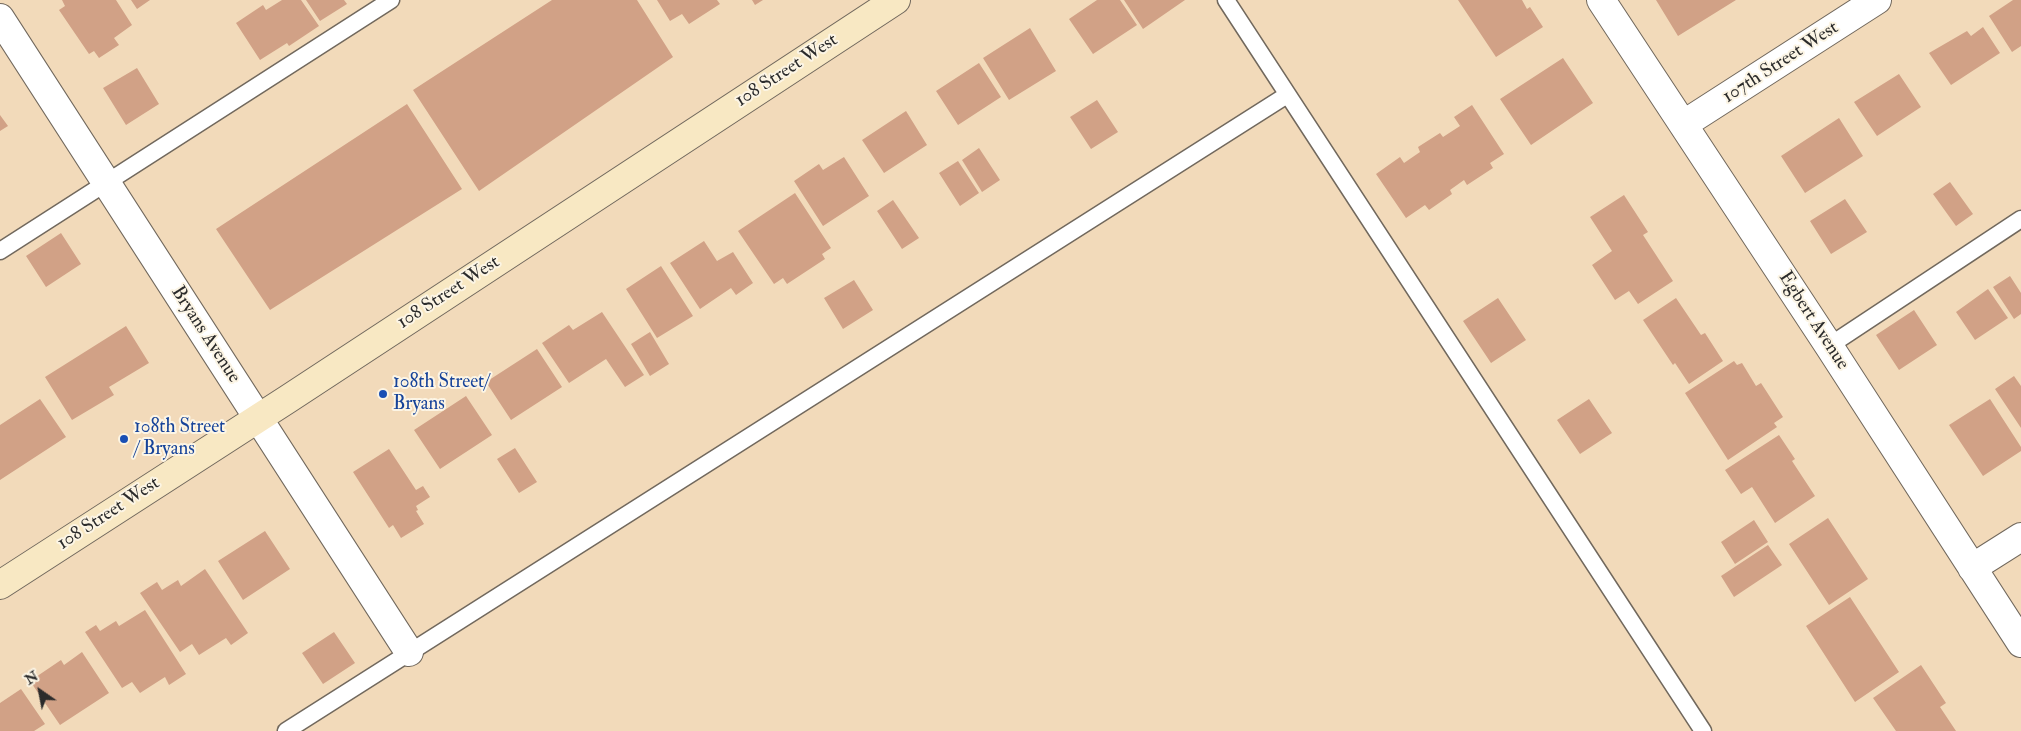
<!DOCTYPE html>
<style>
body{margin:0}
#map{position:relative;width:2021px;height:731px;overflow:hidden;background:#f2daba;font-family:"IM FELL Double Pica",serif}
canvas{display:block}
.north{position:absolute;left:15px;top:666px;width:50px;height:50px;-webkit-text-stroke:4px #fcf5e5;paint-order:stroke;rotate:327deg;font-size:14px;font-weight:700;line-height:20px;text-align:center;color:#2b2b2b}
.north::after{content:'';display:block;margin:auto;width:18px;height:22px;background:#2b2b2b;clip-path:polygon(50% 0,100% 100%,50% 72%,0 100%)}
</style>
<div id="map">
<canvas width="2021" height="731"></canvas>
<div class="north">N</div>
</div>
<script>
const ctx = document.querySelector('canvas').getContext('2d');
ctx.lineJoin = 'round';
function fill(path, color) {
  ctx.fillStyle = color;
  ctx.fill(path, 'evenodd');
}
function stroke(path, color, width, dash) {
  ctx.strokeStyle = color;
  ctx.lineWidth = width;
  ctx.lineCap = dash ? 'butt' : 'round';
  ctx.setLineDash(dash || []);
  ctx.stroke(path);
}
function drawText(font, color, halo, rows, align = 'center') {
  ctx.font = font + ' "IM FELL Double Pica",serif';
  ctx.lineWidth = 4;
  ctx.setLineDash([]);
  ctx.textBaseline = 'middle';
  ctx.strokeStyle = halo;
  ctx.fillStyle = color;
  for (const [text, x, y, turn = 0] of rows) {
    ctx.save();
    ctx.translate(x, y);
    ctx.rotate((+turn || 0) * Math.PI / 180);
    ctx.textAlign = isNaN(turn) ? turn : align;
    if (halo) ctx.strokeText(text, 0, 0);
    ctx.fillText(text, 0, 0);
    ctx.restore();
  }
}
fill(new Path2D(`
 M 62,0 L 116,0 L 132,25 L 114,38 L 119,45 L 99,58 L 94,51 L 89,54 L 59,10 L 65,6 Z
 M 131,0 L 150,0 L 137,9 Z
 M 282,0 L 301,0 L 319,26 L 289,46 L 287,43 L 260,60 L 236,23 L 263,5 L 266,10 Z
 M 306,0 L 344,0 L 347,4 L 320,21 Z
 M 552,0 L 637,0 L 673,57 L 479,191 L 413,90 Z
 M 657,0 L 717,0 L 720,4 L 689,24 L 682,14 L 670,21 Z
 M 752,0 L 763,0 L 755,5 Z
 M 1097,0 L 1120,0 L 1137,25 L 1093,54 L 1069,19 Z
 M 1124,0 L 1185,0 L 1143,29 Z
 M 1458,0 L 1522,0 L 1527,9 L 1530,7 L 1543,27 L 1496,57 Z
 M 1656,0 L 1736,0 L 1678,36 Z
 M 2013,0 L 2021,0 L 2021,46 L 2012,52 L 1989,16 Z
 M 1983,27 L 2000,53 L 1951,85 L 1929,53 L 1967,31 L 1971,36 Z
 M 1030,28 L 1056,71 L 1009,100 L 983,58 Z
 M 1563,58 L 1593,103 L 1531,145 L 1500,99 Z
 M 979,63 L 1001,97 L 958,125 L 936,91 Z
 M 137,68 L 159,104 L 126,125 L 103,88 Z
 M 1899,74 L 1921,107 L 1877,136 L 1854,102 Z
 M 1097,100 L 1118,132 L 1091,149 L 1070,117 Z
 M 407,104 L 462,189 L 270,310 L 216,229 Z
 M 1472,105 L 1504,154 L 1490,163 L 1493,168 L 1467,185 L 1464,180 L 1450,190 L 1452,194 L 1429,210 L 1425,205 L 1406,218 L 1376,174 L 1400,157 L 1404,163 L 1420,152 L 1418,147 L 1440,133 L 1443,137 L 1460,126 L 1454,117 Z
 M 906,111 L 927,145 L 884,173 L 862,140 Z
 M 0,115 L 8,126 L 0,131 Z
 M 1839,118 L 1863,156 L 1805,193 L 1781,156 Z
 M 979,148 L 1000,180 L 982,192 L 962,160 Z
 M 844,157 L 869,196 L 823,226 L 794,181 L 819,164 L 823,170 Z
 M 958,161 L 979,193 L 960,206 L 939,173 Z
 M 1950,182 L 1973,214 L 1956,226 L 1933,194 Z
 M 795,193 L 831,248 L 822,254 L 825,259 L 787,284 L 783,278 L 774,284 L 738,231 Z
 M 1624,195 L 1648,232 L 1643,235 L 1673,281 L 1638,304 L 1629,291 L 1615,300 L 1592,265 L 1612,251 L 1590,217 Z
 M 1845,199 L 1867,232 L 1831,254 L 1810,221 Z
 M 893,200 L 919,238 L 902,249 L 877,211 Z
 M 61,233 L 81,264 L 46,287 L 26,256 Z
 M 704,241 L 717,261 L 733,252 L 753,283 L 736,295 L 731,288 L 700,309 L 670,263 Z
 M 661,266 L 693,316 L 657,338 L 626,289 Z
 M 2010,276 L 2021,293 L 2021,314 L 2014,319 L 1993,287 Z
 M 854,280 L 873,310 L 843,329 L 824,298 Z
 M 1988,289 L 2008,318 L 1975,340 L 1956,312 Z
 M 1498,298 L 1526,340 L 1491,363 L 1463,321 Z
 M 1676,298 L 1701,335 L 1705,333 L 1723,361 L 1689,384 L 1675,363 L 1673,365 L 1643,320 Z
 M 1914,310 L 1937,345 L 1899,370 L 1876,335 Z
 M 602,312 L 644,375 L 625,387 L 606,359 L 569,383 L 542,343 L 569,325 L 573,330 Z
 M 126,326 L 149,363 L 109,387 L 114,395 L 72,420 L 45,377 Z
 M 650,332 L 669,364 L 650,376 L 631,344 Z
 M 537,349 L 562,387 L 511,420 L 486,382 Z
 M 1734,361 L 1737,365 L 1742,363 L 1756,386 L 1761,383 L 1783,417 L 1774,423 L 1777,427 L 1728,460 L 1685,393 Z
 M 2014,376 L 2021,386 L 2021,428 L 1995,389 Z
 M 466,396 L 492,435 L 440,469 L 414,430 Z
 M 40,399 L 66,437 L 0,480 L 0,425 Z
 M 1589,399 L 1612,433 L 1580,454 L 1557,420 Z
 M 1990,399 L 2021,447 L 2021,451 L 1983,476 L 1949,425 Z
 M 1779,435 L 1795,459 L 1792,461 L 1815,496 L 1775,523 L 1752,487 L 1741,494 L 1725,470 Z
 M 515,448 L 537,482 L 519,493 L 497,459 Z
 M 389,449 L 416,490 L 423,486 L 430,497 L 416,506 L 418,510 L 416,511 L 424,524 L 401,538 L 393,525 L 389,528 L 353,472 Z
 M 1828,518 L 1868,579 L 1829,605 L 1789,544 Z
 M 1754,520 L 1768,542 L 1735,564 L 1721,542 Z
 M 265,531 L 290,569 L 243,600 L 218,561 Z
 M 1768,545 L 1782,565 L 1734,597 L 1721,576 Z
 M 205,569 L 248,633 L 231,645 L 226,638 L 199,655 L 192,644 L 180,652 L 140,593 L 157,582 L 162,590 L 178,580 L 181,586 Z
 M 1850,597 L 1899,672 L 1855,702 L 1806,626 Z
 M 145,610 L 186,674 L 169,685 L 165,677 L 140,693 L 132,682 L 122,688 L 85,632 L 96,625 L 100,631 L 116,621 L 119,626 Z
 M 334,632 L 355,663 L 323,684 L 302,653 Z
 M 82,652 L 109,693 L 60,725 L 30,681 L 61,660 L 64,665 Z
 M 1921,665 L 1946,703 L 1940,707 L 1956,731 L 1896,731 L 1873,698 Z
 M 21,689 L 45,724 L 34,731 L 0,731 L 0,703 Z`), '#d1a186');
const lane = new Path2D(`
 M 1226,0 L 1703,731
 M 0,251 L 391,0
 M 1829,346 L 2021,219
 M 286,731 L 1287,95`);
const street = new Path2D(`
 M 1601,0 L 1829,346 L 2021,643
 M 0,18 L 409,652
 M 1684,124 L 1877,0
 M 1972,568 L 2021,537`);
const secondary = new Path2D(`
 M 0,585 L 288,399 L 896,0`);
stroke(lane, '#71685d', 19);
stroke(street, '#71685d', 30);
stroke(secondary, '#71685d', 30);
stroke(lane, '#fff', 16);
stroke(street, '#fff', 28);
stroke(secondary, '#f8e8c3', 28);
for (const [x, y, r, color] of [
 [383,394,5,"#1a4fb4"],
 [124,439,5,"#1a4fb4"]
]) {
  const dot = new Path2D();
  dot.arc(x, y, r, 0, 2 * Math.PI);
  ctx.fillStyle = color;
  ctx.fill(dot);
  stroke(dot, '#fcf5e5', 2);
}
drawText('19px', '#2b2b2b', '#fcf5e5', [
 ["107th Street West",1781,63,-33],
 ["108 Street West",787,71,-33],
 ["108 Street West",449,293,-33],
 ["Egbert Avenue",1813,321,57],
 ["Bryans Avenue",205,335,57],
 ["108 Street West",109,514,-33]
]);
drawText('19px', '#164399', '#fcf5e5', [
 ["108th Street/",393,383],
 ["Bryans",393,405],
 ["108th Street",134,428],
 ["/ Bryans",134,450]
], 'left');
</script>
